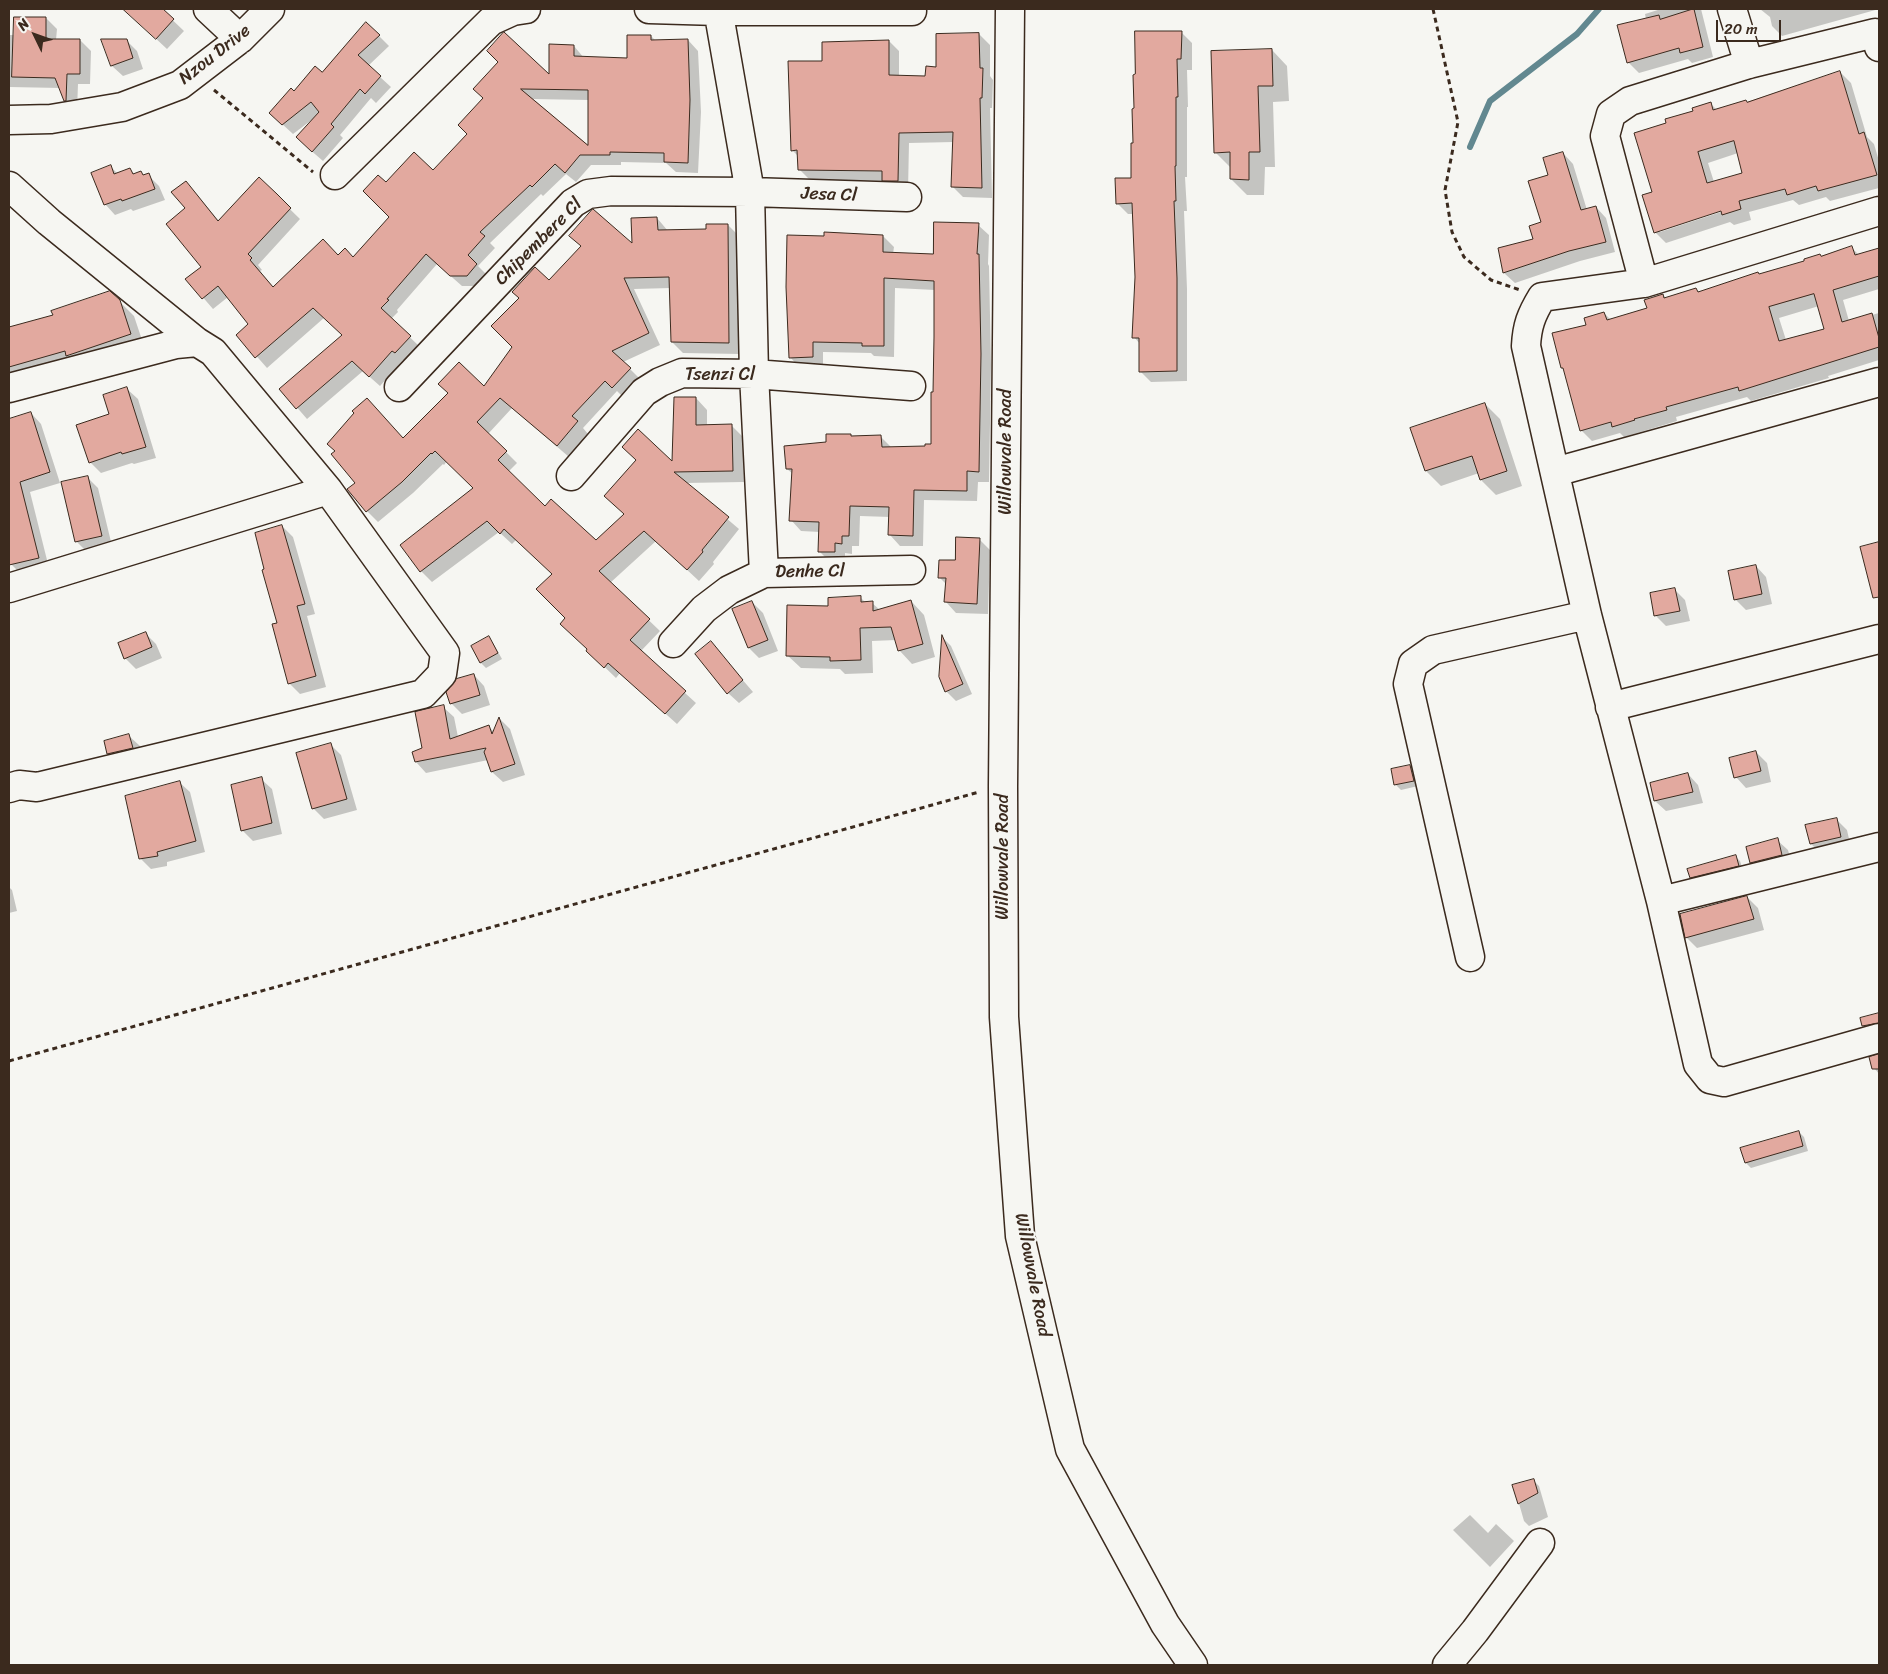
<!DOCTYPE html>
<style>
body{margin:0}
#map{position:relative;width:1888px;height:1674px;overflow:hidden;background:#f6f6f2;font-family:Sriracha,sans-serif}
canvas{display:block}
.frame{position:absolute;inset:0;border:10px solid #3b2a1e;pointer-events:none}
.north{position:absolute;left:10px;top:10px;width:50px;height:50px;-webkit-text-stroke:4px #f6f6f2;paint-order:stroke;rotate:312deg;font-size:14px;font-weight:700;line-height:20px;text-align:center;color:#3b2a1e}
.north::after{content:'';display:block;margin:auto;width:18px;height:22px;background:#3b2a1e;clip-path:polygon(50% 0,100% 100%,50% 72%,0 100%)}
.scale{position:absolute;left:1716px;top:20px;width:65px;height:22px;box-sizing:border-box;border:2px solid #3b2a1e;border-top:0;padding-left:6px;font-size:15px;line-height:18px;white-space:nowrap;color:#3b2a1e;-webkit-text-stroke:4px #f6f6f2;paint-order:stroke}
</style>
<div id="map">
<canvas width="1888" height="1674"></canvas>
<div class="frame"></div>
<div class="north">N</div>
<div class="scale">20 m</div>
</div>
<script>
const ctx = document.querySelector('canvas').getContext('2d');
ctx.lineJoin = 'round';
function fill(path, color) {
  ctx.fillStyle = color;
  ctx.fill(path, 'evenodd');
}
function stroke(path, color, width, dash) {
  ctx.strokeStyle = color;
  ctx.lineWidth = width;
  ctx.lineCap = dash ? 'butt' : 'round';
  ctx.setLineDash(dash || []);
  ctx.stroke(path);
}
function drawText(font, color, halo, rows, align = 'center') {
  ctx.font = font + ' Sriracha,sans-serif';
  ctx.lineWidth = 4.5;
  ctx.setLineDash([]);
  ctx.textBaseline = 'middle';
  ctx.strokeStyle = halo;
  ctx.fillStyle = color;
  for (const [text, x, y, turn = 0] of rows) {
    ctx.save();
    ctx.translate(x, y);
    ctx.rotate((+turn || 0) * Math.PI / 180);
    ctx.textAlign = isNaN(turn) ? turn : align;
    if (halo) ctx.strokeText(text, 0, 0);
    ctx.fillText(text, 0, 0);
    ctx.restore();
  }
}
fill(new Path2D(`
 M 124,9 L 161,9 L 184,31 L 167,49 Z
 M 1661,9 L 1701,9 L 1713,57 L 1692,63 L 1688,59 L 1639,73 L 1628,62 L 1646,19 L 1645,14 Z
 M 1760,9 L 1879,9 L 1782,36 L 1772,26 L 1770,17 Z
 M 46,18 L 57,29 L 56,40 L 80,40 L 91,51 L 90,84 L 78,84 L 77,111 L 65,100 L 60,88 L 9,87 L 9,35 L 14,35 Z
 M 370,27 L 389,46 L 368,66 L 391,87 L 376,103 L 371,98 L 340,135 L 343,138 L 323,161 L 308,148 L 313,119 L 293,134 L 281,123 L 294,93 L 322,74 Z
 M 1181,32 L 1192,43 L 1192,70 L 1187,70 L 1188,107 L 1187,107 L 1187,177 L 1185,177 L 1187,211 L 1184,211 L 1187,289 L 1187,381 L 1151,382 L 1140,371 L 1140,344 L 1134,337 L 1136,312 L 1134,214 L 1128,214 L 1117,203 L 1132,179 Z
 M 979,34 L 990,45 L 990,76 L 993,80 L 992,108 L 990,108 L 992,198 L 963,197 L 953,187 L 954,142 L 909,143 L 908,191 L 894,191 L 884,181 L 810,180 L 799,169 L 799,157 L 792,150 L 823,62 L 889,41 L 899,51 L 899,77 L 927,77 Z
 M 651,36 L 656,41 L 688,40 L 698,51 L 701,112 L 698,173 L 676,172 L 666,163 L 621,162 L 621,165 L 591,165 L 576,182 L 566,174 L 543,196 L 541,194 L 490,243 L 495,248 L 478,266 L 487,275 L 477,286 L 462,286 L 437,264 L 397,310 L 398,312 L 391,319 L 420,347 L 406,363 L 403,360 L 380,386 L 363,371 L 307,419 L 281,389 L 344,335 L 325,317 L 267,368 L 238,335 L 250,324 L 228,297 L 213,309 L 187,279 L 203,267 L 186,209 L 186,182 L 219,221 L 259,179 L 300,219 L 258,265 L 262,270 L 260,271 L 274,288 L 339,256 L 353,259 L 391,217 L 386,184 L 433,171 L 468,134 L 485,99 L 550,77 L 574,46 L 584,58 L 629,60 ZM 531,99 L 589,100 L 589,148 Z
 M 126,40 L 137,51 L 143,69 L 123,76 L 112,66 Z
 M 1272,50 L 1287,66 L 1289,101 L 1273,102 L 1275,167 L 1265,167 L 1264,195 L 1247,195 L 1231,179 L 1231,168 L 1215,152 Z
 M 1840,72 L 1851,83 L 1867,137 L 1874,144 L 1879,161 L 1879,188 L 1830,201 L 1826,197 L 1799,205 L 1793,200 L 1749,212 L 1751,220 L 1734,225 L 1730,222 L 1666,243 L 1655,232 L 1654,193 L 1668,124 L 1711,104 L 1717,110 L 1748,103 ZM 1738,153 L 1744,174 L 1714,182 L 1708,163 ZM 1726,208 L 1727,210 L 1660,232 L 1660,230 Z
 M 1563,153 L 1573,164 L 1587,210 L 1596,207 L 1606,218 L 1615,252 L 1580,261 L 1515,283 L 1504,273 L 1500,249 L 1534,240 L 1542,223 L 1549,176 Z
 M 111,167 L 118,174 L 130,169 L 135,175 L 141,173 L 144,176 L 148,175 L 159,186 L 165,200 L 133,211 L 131,209 L 115,215 L 105,204 Z
 M 657,218 L 668,231 L 707,230 L 728,225 L 739,236 L 740,354 L 683,353 L 672,342 L 671,288 L 634,289 L 660,345 L 623,362 L 641,380 L 624,398 L 617,391 L 583,428 L 588,434 L 569,457 L 512,408 L 488,434 L 517,463 L 508,472 L 545,507 L 596,542 L 625,514 L 673,464 L 696,398 L 707,410 L 707,426 L 731,425 L 743,437 L 744,482 L 685,483 L 739,529 L 713,562 L 714,564 L 699,581 L 656,541 L 610,583 L 660,631 L 640,652 L 696,703 L 677,724 L 620,673 L 616,678 L 588,651 L 589,650 L 567,618 L 553,574 L 516,540 L 512,544 L 499,532 L 432,582 L 421,571 L 475,489 L 447,461 L 444,465 L 443,464 L 413,493 L 378,522 L 367,511 L 403,439 L 485,388 L 513,347 L 549,281 L 582,247 L 571,236 L 633,246 Z
 M 978,225 L 989,235 L 988,264 L 989,266 L 991,365 L 989,482 L 978,482 L 977,501 L 924,500 L 923,546 L 900,546 L 890,535 L 890,517 L 860,516 L 859,546 L 852,546 L 852,554 L 845,553 L 845,562 L 830,562 L 819,551 L 820,532 L 801,531 L 791,520 L 793,474 L 787,469 L 827,443 L 852,437 L 881,437 L 891,447 L 926,447 L 933,445 L 935,290 L 895,288 L 894,357 L 874,356 L 871,353 L 823,352 L 823,367 L 800,368 L 790,357 L 883,236 L 894,247 L 893,254 L 934,256 Z
 M 1852,248 L 1859,255 L 1879,249 L 1879,289 L 1843,300 L 1849,321 L 1879,313 L 1879,360 L 1828,376 L 1829,378 L 1751,401 L 1747,397 L 1676,417 L 1677,421 L 1624,437 L 1620,433 L 1592,441 L 1581,430 L 1565,371 L 1562,368 L 1588,326 L 1604,313 L 1611,320 L 1648,308 L 1663,295 L 1666,298 L 1696,289 L 1700,293 ZM 1819,306 L 1825,330 L 1786,340 L 1779,318 Z
 M 119,301 L 134,316 L 145,349 L 9,385 L 9,328 Z
 M 127,389 L 138,399 L 156,458 L 134,464 L 132,463 L 101,473 L 90,462 L 111,415 Z
 M 1485,404 L 1500,419 L 1522,486 L 1496,495 L 1481,480 L 1479,473 L 1441,486 L 1426,471 Z
 M 31,413 L 41,424 L 60,483 L 30,492 L 49,568 L 22,575 L 11,564 L 9,555 L 9,420 Z
 M 87,477 L 98,488 L 112,546 L 87,552 L 76,541 Z
 M 282,526 L 293,537 L 315,614 L 307,616 L 326,687 L 300,694 L 290,684 L 274,625 L 279,624 Z
 M 979,539 L 990,550 L 988,614 L 956,613 L 946,602 L 947,585 L 939,577 Z
 M 1756,566 L 1766,577 L 1772,604 L 1746,610 L 1735,599 Z
 M 1674,589 L 1685,600 L 1690,621 L 1666,626 L 1656,616 Z
 M 861,598 L 866,603 L 872,603 L 880,610 L 911,601 L 924,615 L 935,657 L 912,664 L 899,650 L 896,640 L 872,641 L 873,673 L 845,674 L 840,669 L 801,668 L 787,655 L 829,607 Z
 M 752,602 L 763,613 L 778,651 L 759,658 L 749,648 L 734,610 Z
 M 146,634 L 156,644 L 162,658 L 136,669 L 125,658 Z
 M 488,638 L 493,643 L 502,659 L 486,668 L 481,663 L 473,647 Z
 M 943,638 L 951,646 L 972,694 L 956,701 L 946,691 Z
 M 711,643 L 753,692 L 739,703 L 728,693 Z
 M 474,675 L 484,686 L 490,705 L 462,714 L 451,703 Z
 M 443,707 L 454,717 L 458,737 L 489,727 L 494,732 L 500,719 L 510,729 L 525,775 L 503,782 L 492,772 L 488,760 L 426,773 L 416,762 Z
 M 129,736 L 140,746 L 143,758 L 119,764 L 108,753 Z
 M 330,744 L 341,755 L 357,810 L 324,819 L 313,808 Z
 M 1756,752 L 1767,763 L 1771,782 L 1746,788 L 1736,777 Z
 M 1410,766 L 1415,771 L 1418,786 L 1401,790 L 1396,785 Z
 M 1688,774 L 1698,785 L 1703,803 L 1666,811 L 1655,801 L 1651,783 Z
 M 261,779 L 272,789 L 282,834 L 253,841 L 242,830 Z
 M 179,782 L 190,792 L 205,852 L 167,862 L 167,866 L 151,869 L 141,859 Z
 M 1837,820 L 1847,830 L 1851,848 L 1822,854 L 1811,844 Z
 M 1777,840 L 1788,850 L 1792,865 L 1762,873 L 1751,862 Z
 M 1735,856 L 1740,861 L 1743,870 L 1696,882 L 1691,877 Z
 M 9,887 L 12,890 L 17,911 L 9,913 Z
 M 1747,897 L 1758,908 L 1764,930 L 1697,948 L 1687,938 L 1681,915 Z
 M 1879,1014 L 1879,1029 L 1868,1031 L 1863,1026 L 1862,1019 Z
 M 1879,1055 L 1879,1074 L 1875,1069 L 1871,1058 Z
 M 1799,1132 L 1804,1137 L 1808,1151 L 1751,1168 L 1746,1163 Z
 M 1534,1481 L 1539,1486 L 1548,1517 L 1529,1526 L 1524,1521 L 1514,1486 Z
 M 1470,1515 L 1488,1533 L 1496,1524 L 1514,1541 L 1490,1567 L 1453,1530 Z`), '#0003');
stroke(new Path2D(`
 M 1470,147 L 1490,101 L 1577,34 L 1599,9`), '#628890', 6);
const building = new Path2D(`
 M 123,9 L 163,9 L 174,19 L 156,39 Z
 M 1694,9 L 1703,47 L 1680,53 L 1679,48 L 1627,63 L 1617,25 L 1659,15 L 1660,19 Z
 M 14,17 L 46,17 L 46,39 L 80,39 L 80,74 L 67,74 L 66,101 L 64,101 L 55,78 L 12,77 Z
 M 366,22 L 380,35 L 358,55 L 381,76 L 365,94 L 360,89 L 331,124 L 334,127 L 312,152 L 296,137 L 319,112 L 311,102 L 282,125 L 269,113 L 291,88 L 294,91 L 315,66 L 322,72 Z
 M 1135,31 L 1182,31 L 1181,59 L 1177,59 L 1178,97 L 1176,97 L 1176,166 L 1175,166 L 1176,201 L 1174,201 L 1177,278 L 1177,371 L 1139,372 L 1139,338 L 1132,338 L 1135,277 L 1132,203 L 1116,204 L 1115,178 L 1131,178 L 1131,143 L 1133,143 L 1132,109 L 1134,108 L 1133,75 L 1135,74 Z
 M 504,32 L 549,74 L 549,44 L 574,45 L 574,56 L 627,58 L 627,35 L 651,35 L 651,40 L 688,39 L 690,100 L 688,163 L 664,162 L 664,153 L 610,152 L 610,155 L 580,155 L 565,173 L 555,164 L 532,187 L 530,185 L 480,232 L 485,236 L 468,255 L 477,264 L 467,276 L 450,276 L 426,254 L 387,299 L 389,300 L 381,308 L 411,336 L 395,353 L 392,351 L 369,377 L 352,361 L 296,409 L 279,389 L 342,335 L 313,308 L 255,358 L 236,335 L 248,324 L 218,286 L 202,299 L 185,279 L 201,267 L 166,224 L 185,208 L 171,192 L 186,181 L 218,221 L 259,177 L 277,194 L 291,208 L 248,254 L 252,258 L 250,260 L 273,287 L 323,239 L 338,255 L 345,248 L 353,257 L 389,217 L 363,191 L 378,175 L 386,182 L 414,152 L 433,170 L 467,134 L 458,125 L 483,98 L 473,89 L 498,62 L 487,51 ZM 521,89 L 588,90 L 588,145 Z
 M 979,33 L 980,68 L 983,68 L 982,98 L 980,98 L 982,188 L 951,187 L 953,132 L 899,133 L 898,181 L 882,181 L 882,171 L 798,170 L 797,150 L 791,151 L 788,61 L 822,61 L 822,42 L 889,40 L 889,75 L 925,76 L 926,66 L 936,67 L 936,34 Z
 M 101,39 L 127,39 L 133,58 L 111,66 Z
 M 1272,49 L 1273,86 L 1258,86 L 1260,152 L 1249,152 L 1249,180 L 1230,179 L 1230,152 L 1214,153 L 1211,51 Z
 M 1840,71 L 1859,134 L 1864,132 L 1877,175 L 1818,191 L 1816,186 L 1787,195 L 1785,189 L 1739,201 L 1741,209 L 1722,215 L 1721,211 L 1654,233 L 1642,195 L 1652,192 L 1634,133 L 1666,123 L 1665,119 L 1693,111 L 1692,108 L 1711,102 L 1713,110 L 1746,100 L 1747,102 ZM 1734,141 L 1742,173 L 1707,183 L 1698,152 Z
 M 1563,152 L 1581,210 L 1596,206 L 1606,242 L 1569,251 L 1503,273 L 1498,248 L 1533,239 L 1529,226 L 1541,222 L 1528,181 L 1548,175 L 1543,158 Z
 M 111,165 L 114,174 L 130,168 L 133,174 L 141,171 L 143,175 L 149,173 L 155,189 L 122,201 L 121,199 L 104,205 L 91,173 Z
 M 593,209 L 632,243 L 631,218 L 657,217 L 658,230 L 706,229 L 706,224 L 728,224 L 729,343 L 671,342 L 669,277 L 624,278 L 649,333 L 612,351 L 631,368 L 612,388 L 605,381 L 572,416 L 578,421 L 557,446 L 500,398 L 477,422 L 507,451 L 498,460 L 545,506 L 551,499 L 596,540 L 624,514 L 604,496 L 636,460 L 622,447 L 638,429 L 672,461 L 674,397 L 696,397 L 696,425 L 732,424 L 733,471 L 674,472 L 729,517 L 702,550 L 703,552 L 687,570 L 644,531 L 599,571 L 650,619 L 630,640 L 686,691 L 665,714 L 608,663 L 604,668 L 586,651 L 587,649 L 560,624 L 565,618 L 536,589 L 552,574 L 504,529 L 500,534 L 487,521 L 420,572 L 400,545 L 473,488 L 435,451 L 432,454 L 431,453 L 402,482 L 366,512 L 347,489 L 355,483 L 331,454 L 335,451 L 327,444 L 354,413 L 352,411 L 367,398 L 403,438 L 448,393 L 438,384 L 459,362 L 484,386 L 512,347 L 491,326 L 519,298 L 512,292 L 535,267 L 549,280 L 581,246 L 569,236 Z
 M 934,222 L 979,223 L 977,254 L 979,254 L 981,354 L 979,472 L 967,471 L 967,491 L 914,490 L 913,536 L 888,535 L 889,507 L 850,506 L 849,536 L 842,536 L 842,544 L 835,543 L 835,552 L 818,552 L 819,522 L 789,521 L 792,469 L 786,469 L 784,446 L 826,442 L 826,434 L 851,434 L 851,436 L 881,435 L 882,447 L 925,446 L 925,444 L 931,444 L 931,392 L 933,392 L 934,337 L 934,281 L 884,278 L 884,346 L 862,346 L 862,343 L 813,342 L 813,357 L 789,358 L 786,287 L 787,235 L 824,236 L 824,232 L 883,235 L 883,252 L 933,254 Z
 M 1852,246 L 1855,255 L 1879,248 L 1879,276 L 1833,290 L 1842,322 L 1872,313 L 1879,338 L 1879,347 L 1755,386 L 1739,391 L 1738,387 L 1666,407 L 1667,410 L 1634,419 L 1635,420 L 1612,427 L 1611,422 L 1580,431 L 1563,368 L 1561,368 L 1552,333 L 1586,325 L 1584,318 L 1604,312 L 1607,320 L 1647,308 L 1644,300 L 1663,294 L 1664,298 L 1696,288 L 1698,292 L 1758,272 L 1759,274 L 1804,261 L 1804,259 L 1820,254 L 1821,256 ZM 1814,294 L 1824,329 L 1779,341 L 1769,307 Z
 M 110,291 L 120,300 L 131,334 L 66,356 L 65,351 L 9,367 L 9,327 L 53,315 L 51,311 Z
 M 127,387 L 146,447 L 122,454 L 121,452 L 89,463 L 76,425 L 109,414 L 103,395 Z
 M 1485,403 L 1507,471 L 1480,480 L 1472,456 L 1425,471 L 1410,428 Z
 M 31,412 L 50,472 L 20,482 L 39,558 L 9,565 L 9,419 Z
 M 88,476 L 102,536 L 75,542 L 61,482 Z
 M 282,525 L 305,604 L 297,606 L 316,676 L 288,684 L 272,624 L 277,623 L 262,570 L 264,569 L 255,533 Z
 M 956,537 L 980,538 L 977,604 L 944,602 L 946,578 L 938,578 L 939,560 L 955,560 Z
 M 1879,542 L 1879,597 L 1873,598 L 1860,547 Z
 M 1756,565 L 1762,594 L 1734,600 L 1728,571 Z
 M 1675,588 L 1680,611 L 1654,616 L 1650,593 Z
 M 861,596 L 861,602 L 873,601 L 873,611 L 911,600 L 923,644 L 898,651 L 891,627 L 860,628 L 861,660 L 830,661 L 830,657 L 786,656 L 787,605 L 828,606 L 828,598 Z
 M 752,601 L 768,640 L 748,648 L 732,609 Z
 M 146,632 L 152,647 L 124,659 L 118,643 Z
 M 942,635 L 963,684 L 945,692 L 939,677 Z
 M 489,636 L 498,653 L 480,663 L 471,646 Z
 M 711,641 L 743,680 L 727,694 L 695,654 Z
 M 474,674 L 480,695 L 450,704 L 446,692 L 456,679 Z
 M 444,705 L 450,739 L 489,725 L 492,734 L 499,717 L 515,764 L 491,772 L 484,752 L 486,748 L 415,762 L 412,752 L 422,748 L 415,712 Z
 M 129,734 L 133,748 L 107,754 L 104,741 Z
 M 331,743 L 347,799 L 312,809 L 296,753 Z
 M 1756,751 L 1761,771 L 1734,778 L 1729,758 Z
 M 1410,765 L 1414,781 L 1394,785 L 1391,769 Z
 M 1688,773 L 1693,792 L 1654,801 L 1650,783 Z
 M 262,777 L 272,823 L 241,831 L 231,785 Z
 M 180,781 L 196,841 L 157,852 L 158,856 L 139,859 L 125,796 Z
 M 1837,818 L 1841,837 L 1810,844 L 1805,825 Z
 M 1778,838 L 1782,855 L 1750,863 L 1746,847 Z
 M 1736,855 L 1739,866 L 1690,878 L 1687,869 Z
 M 1747,896 L 1754,919 L 1685,938 L 1680,914 Z
 M 1879,1013 L 1879,1023 L 1862,1026 L 1860,1018 Z
 M 1879,1054 L 1879,1069 L 1872,1069 L 1869,1057 Z
 M 1799,1131 L 1803,1146 L 1745,1163 L 1740,1148 Z
 M 1534,1479 L 1538,1493 L 1518,1504 L 1512,1485 Z`);
fill(building, '#e2a99f');
stroke(building, '#3b2a1e', 1);
const minor = new Path2D(`
 M 208,9 L 240,39
 M 649,9 L 718,11 L 912,11
 M 718,9 L 750,192 L 754,374 L 764,573
 M 1010,9 L 1003,786 L 1004,1017 L 1020,1236 L 1070,1449 L 1165,1624 L 1193,1665
 M 1732,9 L 1749,64
 M 9,120 L 51,119 L 122,107 L 180,85 L 240,39 L 270,9
 M 335,175 L 491,21 L 513,11 L 526,9
 M 9,186 L 49,222 L 197,342 L 213,352 L 328,490 L 445,653 L 442,674 L 423,694 L 37,787 L 19,785 L 9,788
 M 1879,211 L 1644,283 L 1542,297 C 1531,315 1527,326 1526,346 L 1587,615 L 1661,901 L 1698,1064 L 1710,1079 L 1724,1082 L 1879,1038
 M 1644,283 L 1605,136 L 1611,114 L 1630,101 L 1749,64 L 1875,33 L 1879,47
 M 399,387 L 573,203 L 588,194 L 611,191 L 750,192 L 907,197
 M 9,388 L 176,344 L 197,342
 M 1555,472 L 1879,382
 M 571,476 L 644,392 L 660,382 L 682,373 L 754,374 L 911,386
 M 9,588 L 328,490
 M 673,643 L 704,609 L 729,590 L 764,573 L 911,570
 M 1610,707 L 1879,639
 M 1661,901 L 1879,847
 M 1470,957 L 1408,684 L 1413,664 L 1433,650 L 1587,615
 M 1447,1665 L 1475,1631 L 1540,1543`);
stroke(minor, '#3b2a1e', 31);
stroke(new Path2D(`
 M 1433,9 L 1458,122 L 1445,190 L 1452,232 L 1464,257 L 1491,280 L 1520,290
 M 214,90 L 313,172
 M 9,1061 L 979,792`), '#3b2a1e', 3, [5, 4]);
stroke(minor, '#f6f6f2', 28);
drawText('18px', '#3b2a1e', '#f6f6f2', [
 ["Nzou Drive",215,55,-38],
 ["Jesa Cl",829,195,2],
 ["Chipembere Cl",539,242,-45],
 ["Tsenzi Cl",720,375],
 ["Willowvale Road",1006,452,-90],
 ["Denhe Cl",810,572,-1],
 ["Willowvale Road",1003,857,-90],
 ["Willowvale Road",1032,1275,79]
]);
</script>
